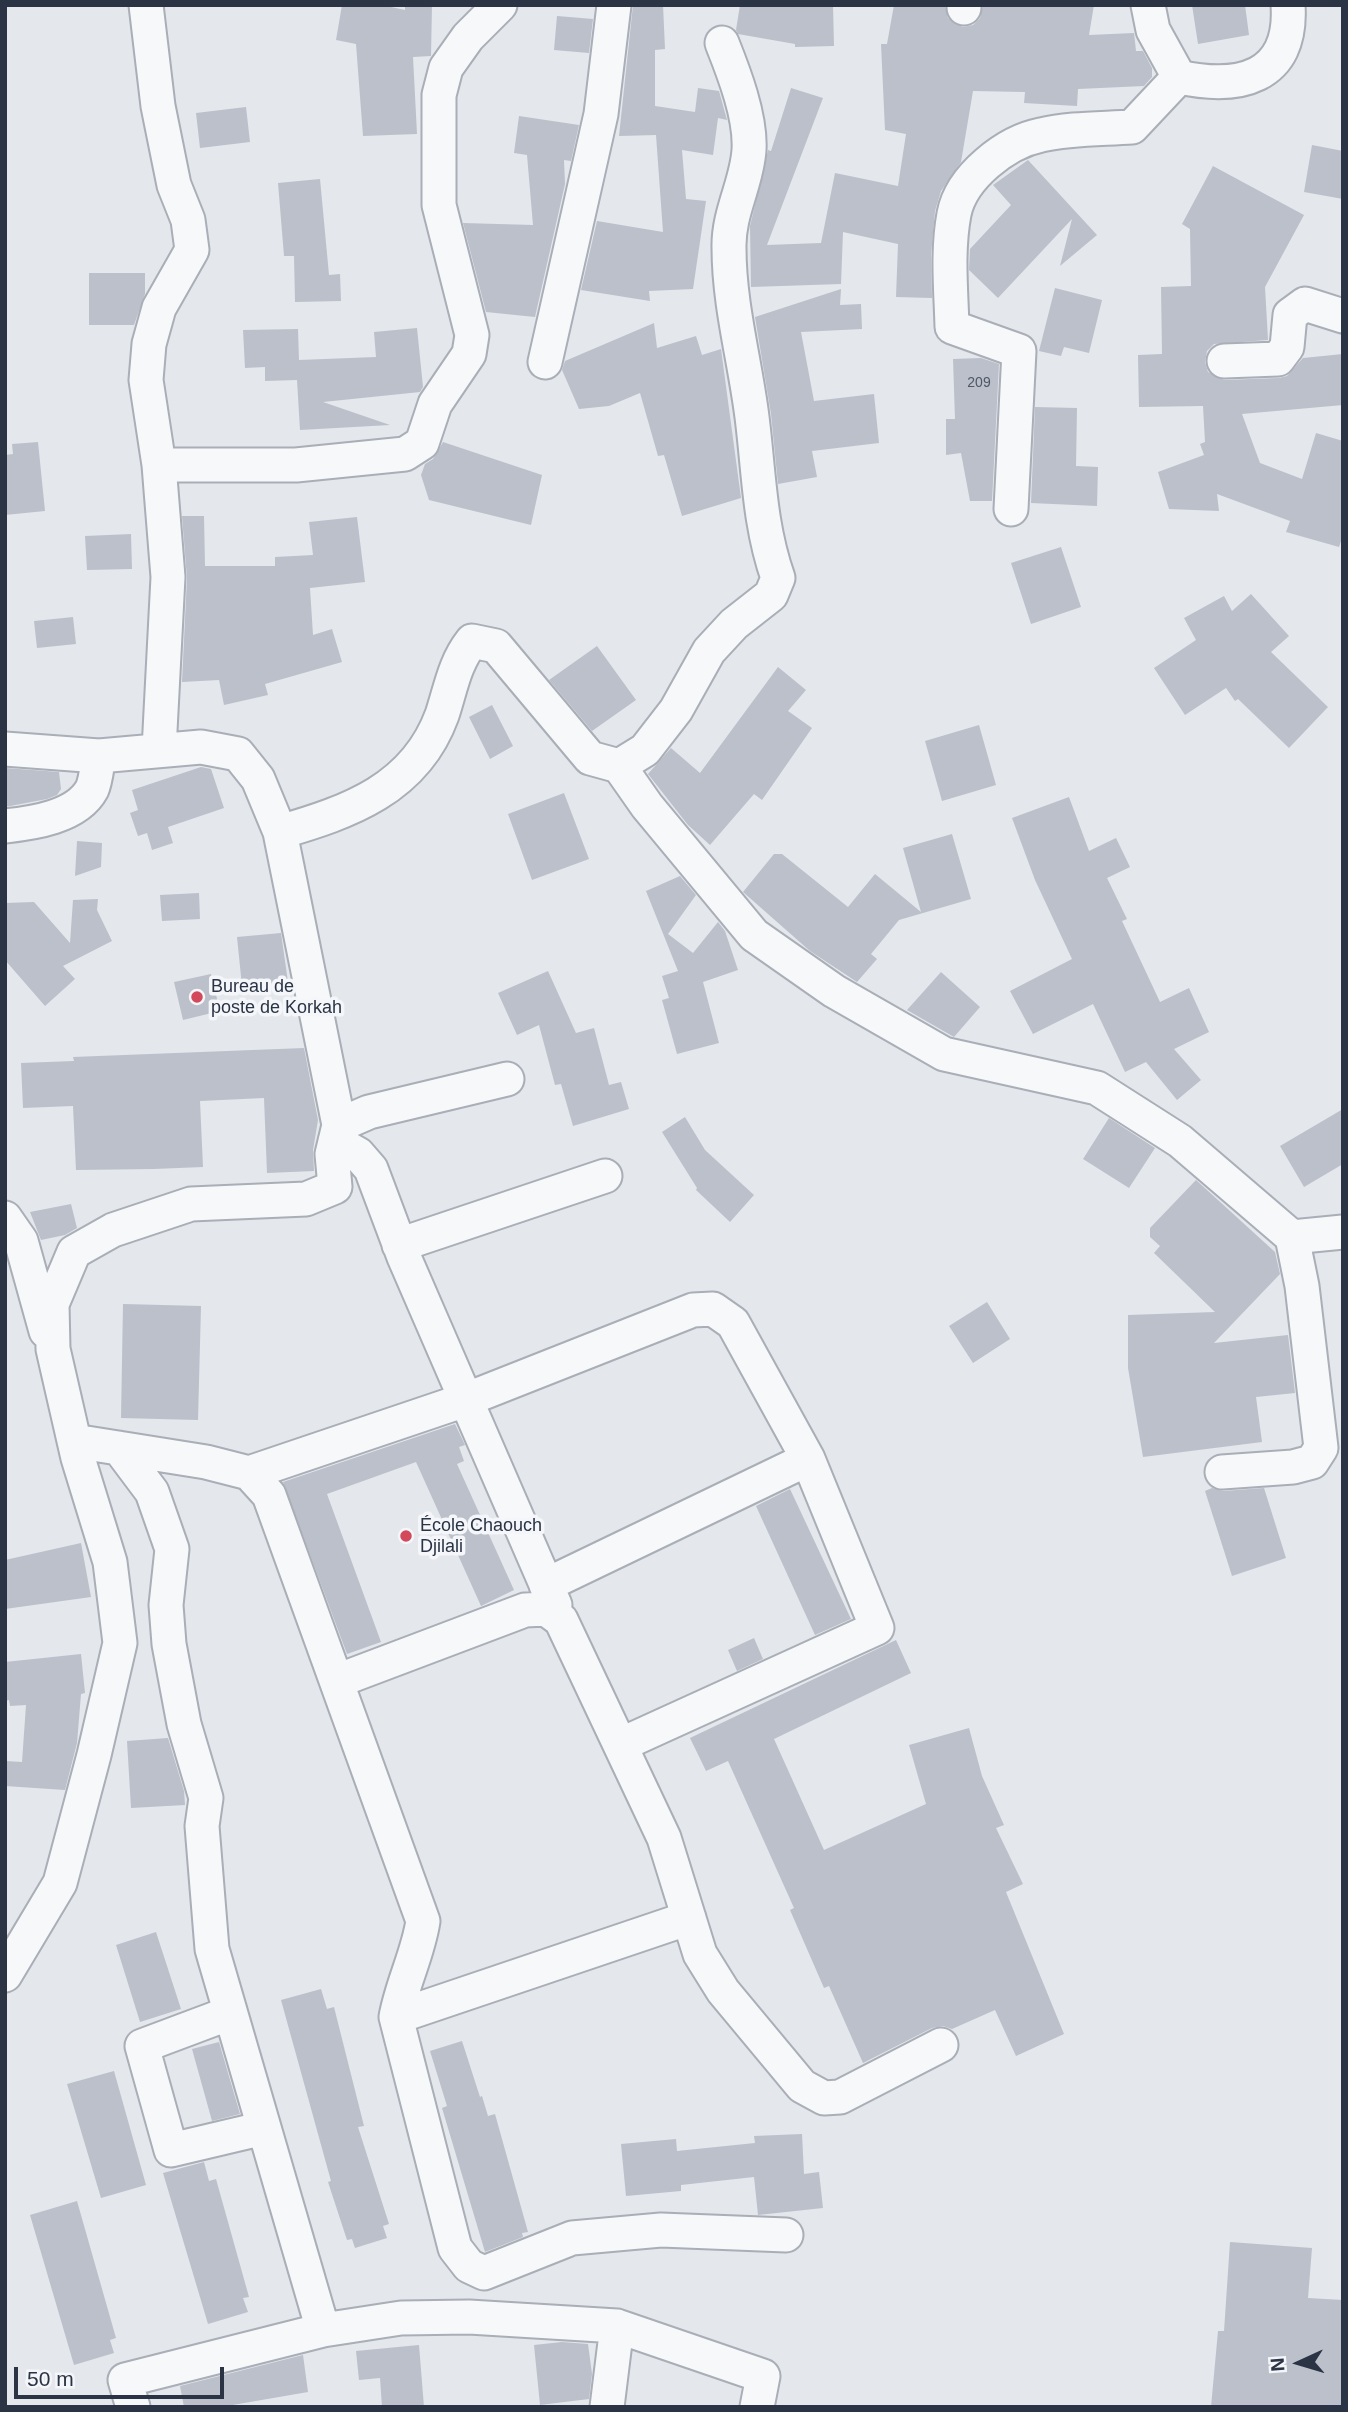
<!DOCTYPE html>
<meta charset="utf-8">
<style>
body{margin:0}
#map{position:relative;width:1348px;height:2412px;overflow:hidden;background:#e4e7ec;font-family:Helvetica,sans-serif}
canvas{display:block}
.frame{position:absolute;inset:0;border:7px solid #2b3445;pointer-events:none}
.north{position:absolute;left:1264px;top:2328px;width:70px;height:70px;-webkit-text-stroke:5px #f4f6f9;paint-order:stroke;rotate:266deg;font-size:19px;font-weight:700;line-height:28px;text-align:center;color:#2b3445}
.north::after{content:'';display:block;margin:auto;width:24px;height:32px;background:#2b3445;clip-path:polygon(50% 0,100% 100%,50% 72%,0 100%)}
.scale{position:absolute;left:14px;top:2367px;width:210px;height:32px;box-sizing:border-box;border:4px solid #2b3445;border-top:0;padding-left:9px;font-size:21px;line-height:24px;white-space:nowrap;color:#2b3445;-webkit-text-stroke:5px #f4f6f9;paint-order:stroke}
</style>
<div id="map">
<canvas width="1348" height="2412"></canvas>
<div class="frame"></div>
<div class="north">N</div>
<div class="scale">50 m</div>
</div>
<script>
const ctx = document.querySelector('canvas').getContext('2d');
ctx.lineJoin = 'round';
function fill(path, color) {
  ctx.fillStyle = color;
  ctx.fill(path, 'evenodd');
}
function stroke(path, color, width, dash) {
  ctx.strokeStyle = color;
  ctx.lineWidth = width;
  ctx.lineCap = dash ? 'butt' : 'round';
  ctx.setLineDash(dash || []);
  ctx.stroke(path);
}
function drawText(font, color, halo, rows, align = 'center') {
  ctx.font = font + ' Helvetica,sans-serif';
  ctx.lineWidth = 7;
  ctx.setLineDash([]);
  ctx.textBaseline = 'middle';
  ctx.strokeStyle = halo;
  ctx.fillStyle = color;
  for (const [text, x, y, turn = 0] of rows) {
    ctx.save();
    ctx.translate(x, y);
    ctx.rotate((+turn || 0) * Math.PI / 180);
    ctx.textAlign = isNaN(turn) ? turn : align;
    if (halo) ctx.strokeText(text, 0, 0);
    ctx.fillText(text, 0, 0);
    ctx.restore();
  }
}
fill(new Path2D(`
 M 342,5 L 382,5 L 405,10 L 405,5 L 432,5 L 431,56 L 413,57 L 417,134 L 363,136 L 356,44 L 336,40 Z
 M 633,5 L 663,5 L 665,49 L 655,50 L 655,106 L 695,112 L 698,88 L 719,91 L 727,120 L 718,118 L 713,155 L 682,150 L 686,199 L 706,201 L 693,289 L 649,291 L 650,301 L 581,290 L 597,221 L 663,232 L 656,135 L 619,136 Z
 M 740,5 L 833,5 L 834,46 L 795,47 L 795,44 L 738,34 L 736,30 Z
 M 894,5 L 945,5 L 948,18 L 963,27 L 973,25 L 980,18 L 983,5 L 1094,5 L 1089,35 L 1134,33 L 1136,51 L 1143,51 L 1152,68 L 1152,77 L 1144,86 L 1078,89 L 1077,106 L 1024,103 L 1025,92 L 973,91 L 961,162 L 941,191 L 935,211 L 931,255 L 932,298 L 896,297 L 898,244 L 843,232 L 841,284 L 751,287 L 750,226 L 768,150 L 771,151 L 791,88 L 823,98 L 767,245 L 821,243 L 835,173 L 898,186 L 906,134 L 885,130 L 881,44 L 887,44 Z
 M 1192,5 L 1245,5 L 1249,35 L 1198,44 Z
 M 557,16 L 593,19 L 589,53 L 554,50 Z
 M 246,107 L 250,142 L 200,148 L 196,113 Z
 M 519,116 L 579,125 L 571,161 L 564,160 L 565,184 L 535,317 L 486,312 L 463,223 L 533,225 L 527,155 L 514,153 Z
 M 1312,145 L 1343,151 L 1343,199 L 1304,192 Z
 M 1028,160 L 1097,235 L 1060,266 L 1072,219 L 998,298 L 969,270 L 970,249 L 1011,205 L 993,185 Z
 M 1213,166 L 1304,215 L 1265,287 L 1268,340 L 1214,344 L 1207,351 L 1205,362 L 1208,372 L 1224,380 L 1279,378 L 1287,376 L 1303,358 L 1343,354 L 1343,405 L 1242,414 L 1260,463 L 1302,479 L 1316,433 L 1343,441 L 1343,535 L 1339,547 L 1286,532 L 1290,521 L 1217,494 L 1219,511 L 1169,509 L 1158,472 L 1204,455 L 1200,444 L 1205,442 L 1203,406 L 1139,407 L 1138,355 L 1162,354 L 1161,287 L 1191,286 L 1190,229 L 1182,224 Z
 M 320,179 L 329,275 L 340,274 L 341,301 L 295,302 L 294,256 L 284,256 L 278,183 Z
 M 89,273 L 145,273 L 145,294 L 134,325 L 89,325 Z
 M 1055,288 L 1102,300 L 1089,353 L 1064,347 L 1061,356 L 1039,351 Z
 M 841,289 L 840,305 L 861,304 L 862,329 L 801,332 L 814,401 L 874,394 L 879,443 L 812,451 L 817,477 L 778,484 L 771,414 L 755,317 Z
 M 654,323 L 657,348 L 696,336 L 702,355 L 721,349 L 741,498 L 682,516 L 664,455 L 658,456 L 640,393 L 609,406 L 579,409 L 562,370 L 565,361 Z
 M 417,328 L 423,387 L 420,392 L 323,402 L 390,425 L 300,430 L 297,380 L 265,381 L 265,367 L 245,368 L 243,330 L 298,329 L 299,360 L 376,357 L 374,332 Z
 M 981,358 L 999,364 L 992,501 L 970,501 L 961,453 L 946,455 L 946,419 L 955,419 L 953,359 Z
 M 1035,407 L 1077,408 L 1076,466 L 1098,467 L 1097,506 L 1031,503 Z
 M 38,442 L 45,511 L 5,515 L 5,455 L 13,454 L 12,444 Z
 M 443,442 L 542,475 L 531,525 L 429,500 L 421,475 L 425,464 L 433,459 Z
 M 182,516 L 204,516 L 205,566 L 275,566 L 275,557 L 313,555 L 309,522 L 357,517 L 365,582 L 310,588 L 313,635 L 332,629 L 342,662 L 265,684 L 268,695 L 224,705 L 219,680 L 182,682 L 187,578 Z
 M 131,534 L 132,569 L 87,570 L 85,536 Z
 M 1061,547 L 1081,607 L 1031,624 L 1011,563 Z
 M 1251,594 L 1289,636 L 1271,652 L 1328,707 L 1289,748 L 1238,699 L 1235,701 L 1226,688 L 1185,715 L 1154,668 L 1196,640 L 1184,618 L 1224,596 L 1232,611 Z
 M 73,617 L 76,644 L 37,648 L 34,621 Z
 M 597,646 L 636,700 L 592,731 L 549,680 Z
 M 778,667 L 806,690 L 788,711 L 812,728 L 762,800 L 754,794 L 710,845 L 688,825 L 648,774 L 671,748 L 700,773 Z
 M 492,705 L 513,746 L 490,759 L 469,717 Z
 M 979,725 L 996,785 L 942,801 L 925,741 Z
 M 201,767 L 211,769 L 224,808 L 168,827 L 173,843 L 152,850 L 147,833 L 138,836 L 130,813 L 138,810 L 132,790 Z
 M 5,768 L 59,772 L 61,789 L 57,795 L 47,799 L 5,807 Z
 M 564,793 L 589,859 L 532,880 L 508,814 Z
 M 1069,797 L 1089,851 L 1116,838 L 1130,867 L 1107,878 L 1127,919 L 1122,921 L 1160,1002 L 1189,988 L 1209,1032 L 1174,1049 L 1201,1080 L 1177,1100 L 1146,1062 L 1125,1072 L 1093,1004 L 1033,1034 L 1010,991 L 1072,959 L 1035,880 L 1012,818 Z
 M 952,834 L 971,899 L 899,920 L 871,954 L 877,959 L 857,982 L 810,951 L 743,892 L 774,854 L 782,854 L 848,907 L 875,874 L 921,912 L 903,848 Z
 M 77,841 L 102,843 L 101,867 L 75,876 Z
 M 680,876 L 696,895 L 668,934 L 693,953 L 718,922 L 725,931 L 738,970 L 703,982 L 719,1043 L 677,1054 L 662,1000 L 669,998 L 662,976 L 678,971 L 646,891 Z
 M 199,893 L 200,919 L 162,921 L 160,895 Z
 M 98,899 L 97,910 L 112,941 L 63,966 L 75,979 L 45,1006 L 5,960 L 5,903 L 34,902 L 70,943 L 73,900 Z
 M 281,933 L 288,982 L 242,986 L 237,937 Z
 M 548,971 L 576,1033 L 594,1028 L 609,1085 L 621,1082 L 629,1109 L 573,1126 L 561,1084 L 555,1085 L 539,1025 L 517,1035 L 498,993 Z
 M 941,972 L 980,1007 L 954,1037 L 907,1010 Z
 M 211,974 L 220,1011 L 183,1020 L 174,982 Z
 M 304,1048 L 318,1120 L 313,1150 L 314,1171 L 267,1173 L 264,1098 L 200,1101 L 203,1167 L 154,1169 L 76,1170 L 73,1106 L 23,1108 L 21,1063 L 74,1061 L 73,1057 Z
 M 1343,1109 L 1343,1164 L 1304,1187 L 1280,1146 Z
 M 685,1117 L 705,1150 L 754,1195 L 730,1222 L 696,1190 L 697,1188 L 662,1132 Z
 M 1109,1118 L 1155,1148 L 1129,1188 L 1083,1159 Z
 M 1196,1180 L 1275,1252 L 1280,1274 L 1214,1343 L 1288,1335 L 1295,1393 L 1256,1397 L 1262,1442 L 1143,1457 L 1128,1368 L 1128,1315 L 1215,1312 L 1154,1253 L 1160,1246 L 1150,1237 L 1150,1228 Z
 M 71,1204 L 77,1228 L 65,1235 L 41,1240 L 30,1212 Z
 M 987,1302 L 1010,1339 L 973,1363 L 949,1326 Z
 M 123,1304 L 201,1306 L 198,1420 L 121,1418 Z
 M 455,1424 L 465,1445 L 459,1447 L 464,1461 L 457,1464 L 514,1590 L 481,1606 L 416,1462 L 327,1494 L 381,1642 L 347,1654 L 283,1482 Z
 M 1212,1488 L 1223,1491 L 1264,1488 L 1286,1558 L 1232,1576 L 1205,1491 Z
 M 790,1489 L 851,1619 L 815,1635 L 756,1506 Z
 M 81,1543 L 91,1597 L 5,1609 L 5,1560 Z
 M 754,1638 L 763,1659 L 737,1671 L 728,1650 Z
 M 896,1640 L 911,1673 L 774,1739 L 824,1850 L 926,1804 L 909,1745 L 969,1728 L 982,1776 L 1004,1825 L 996,1828 L 1023,1884 L 1006,1892 L 1064,2034 L 1016,2056 L 995,2010 L 952,2029 L 943,2026 L 932,2028 L 863,2063 L 829,1986 L 824,1988 L 790,1910 L 794,1908 L 728,1761 L 706,1771 L 690,1738 Z
 M 81,1654 L 85,1693 L 81,1694 L 77,1743 L 65,1790 L 5,1786 L 5,1761 L 22,1762 L 26,1705 L 10,1706 L 9,1700 L 5,1701 L 5,1662 Z
 M 168,1738 L 184,1791 L 185,1805 L 131,1808 L 127,1741 Z
 M 156,1932 L 181,2009 L 140,2022 L 116,1945 Z
 M 321,1989 L 327,2009 L 334,2007 L 364,2126 L 358,2127 L 389,2224 L 383,2226 L 387,2238 L 355,2248 L 352,2239 L 347,2240 L 328,2182 L 331,2181 L 281,2000 Z
 M 462,2041 L 480,2097 L 482,2096 L 488,2116 L 495,2114 L 528,2232 L 522,2233 L 523,2237 L 485,2252 L 442,2108 L 447,2106 L 430,2051 Z
 M 219,2042 L 240,2114 L 212,2121 L 192,2049 Z
 M 114,2071 L 146,2185 L 101,2198 L 67,2084 Z
 M 802,2134 L 804,2174 L 819,2172 L 823,2208 L 758,2215 L 754,2177 L 681,2185 L 681,2191 L 626,2196 L 621,2144 L 676,2139 L 677,2151 L 755,2143 L 754,2136 Z
 M 204,2162 L 209,2181 L 216,2179 L 249,2297 L 243,2298 L 248,2312 L 208,2324 L 163,2173 Z
 M 77,2201 L 116,2338 L 110,2340 L 114,2353 L 74,2365 L 30,2215 Z
 M 1230,2242 L 1312,2248 L 1308,2298 L 1343,2300 L 1343,2407 L 1211,2407 L 1218,2331 L 1224,2331 Z
 M 562,2342 L 588,2344 L 592,2374 L 589,2399 L 540,2405 L 534,2345 Z
 M 419,2345 L 424,2407 L 382,2407 L 380,2378 L 359,2380 L 356,2351 Z
 M 303,2355 L 308,2392 L 221,2407 L 184,2407 L 180,2386 Z`), '#bbc0ca');
const minor = new Path2D(`
 M 146,5 L 158,106 L 174,185 L 188,220 L 192,250 L 159,308 L 149,344 L 146,380 L 159,465 L 168,577 L 159,750
 M 1148,5 L 1153,30 L 1179,77 C 1238,90 1293,79 1288,5
 M 964,8 L 964,5
 M 1224,361 L 1278,359 L 1287,347 L 1290,315 L 1305,304 L 1343,316
 M 545,362 L 601,114 L 614,5
 M 159,465 L 296,465 L 405,454 L 422,443 L 435,404 L 469,354 L 472,335 L 439,205 L 439,95 L 446,68 L 468,37 L 500,5
 M 1011,509 L 1019,351 L 952,327 C 951,290 947,251 954,214 C 961,177 1006,142 1041,135 C 1070,128 1102,129 1132,127 L 1179,77
 M 5,749 L 99,756 L 201,747 L 238,754 L 258,779 L 280,832 L 339,1125 L 332,1154 L 335,1187 L 306,1199 L 191,1204 L 113,1230 L 74,1252 L 52,1304 L 53,1349 L 78,1458 L 110,1562 L 120,1643 L 94,1755 L 60,1883 L 5,1975
 M 619,766 L 647,806 L 754,935 L 834,991 L 944,1054 L 1097,1088 L 1180,1141 L 1292,1237 L 1343,1232
 M 5,826 C 33,823 77,817 92,789 C 96,780 97,765 99,756
 M 280,832 C 349,812 415,789 442,715 C 451,688 454,664 472,641 L 496,646 L 590,758 L 619,766 L 645,750 L 676,710 L 709,651 L 734,624 L 771,595 L 778,578 C 759,524 759,472 752,417 C 745,361 729,305 729,248 C 728,213 747,183 749,150 C 751,117 734,73 722,43
 M 339,1125 L 369,1112 L 507,1079
 M 335,1141 L 358,1154 L 371,1169 L 404,1257 L 555,1605
 M 5,1218 L 21,1241 L 46,1331
 M 399,1245 L 605,1176
 M 74,1441 L 206,1462 L 249,1473 L 269,1495 L 423,1921 C 418,1954 402,1984 396,2017 L 455,2248 L 469,2266 L 484,2273 L 572,2238 L 661,2230 L 786,2235
 M 119,1448 L 152,1492 L 172,1549 L 166,1605 L 169,1644 L 184,1724 L 206,1798 L 202,1826 L 212,1949 L 323,2330
 M 1222,1472 L 1293,1467 L 1312,1462 L 1321,1448 L 1302,1286 L 1292,1237
 M 249,1473 L 465,1400 L 693,1310 L 713,1309 L 733,1323 L 808,1459
 M 546,1585 L 808,1459 L 877,1628 L 620,1745
 M 337,1681 L 525,1610 L 546,1609 L 561,1620 L 664,1838 L 700,1954 L 723,1991 L 802,2086 L 824,2098 L 840,2097 L 941,2045
 M 230,2013 L 142,2046 L 171,2150 L 264,2128
 M 396,2017 L 689,1918
 M 133,2407 L 125,2380 L 323,2330 L 401,2318 L 469,2317 L 617,2326 L 763,2376 L 757,2407
 M 607,2407 L 617,2326`);
stroke(minor, '#a9aeb7', 37);
stroke(minor, '#f7f8fa', 33);
for (const [x, y, r, color] of [
 [197,997,7,"#d1495b"],
 [406,1536,7,"#d1495b"]
]) {
  const dot = new Path2D();
  dot.arc(x, y, r, 0, 2 * Math.PI);
  ctx.fillStyle = color;
  ctx.fill(dot);
  stroke(dot, '#f4f6f9', 2.5);
}
drawText('14px', '#4f5766', null, [
 ["209",979,383]
]);
drawText('18px', '#2b3445', '#f4f6f9', [
 ["Bureau de",211,987],
 ["poste de Korkah",211,1008],
 ["École Chaouch",420,1526],
 ["Djilali",420,1547]
], 'left');
</script>
